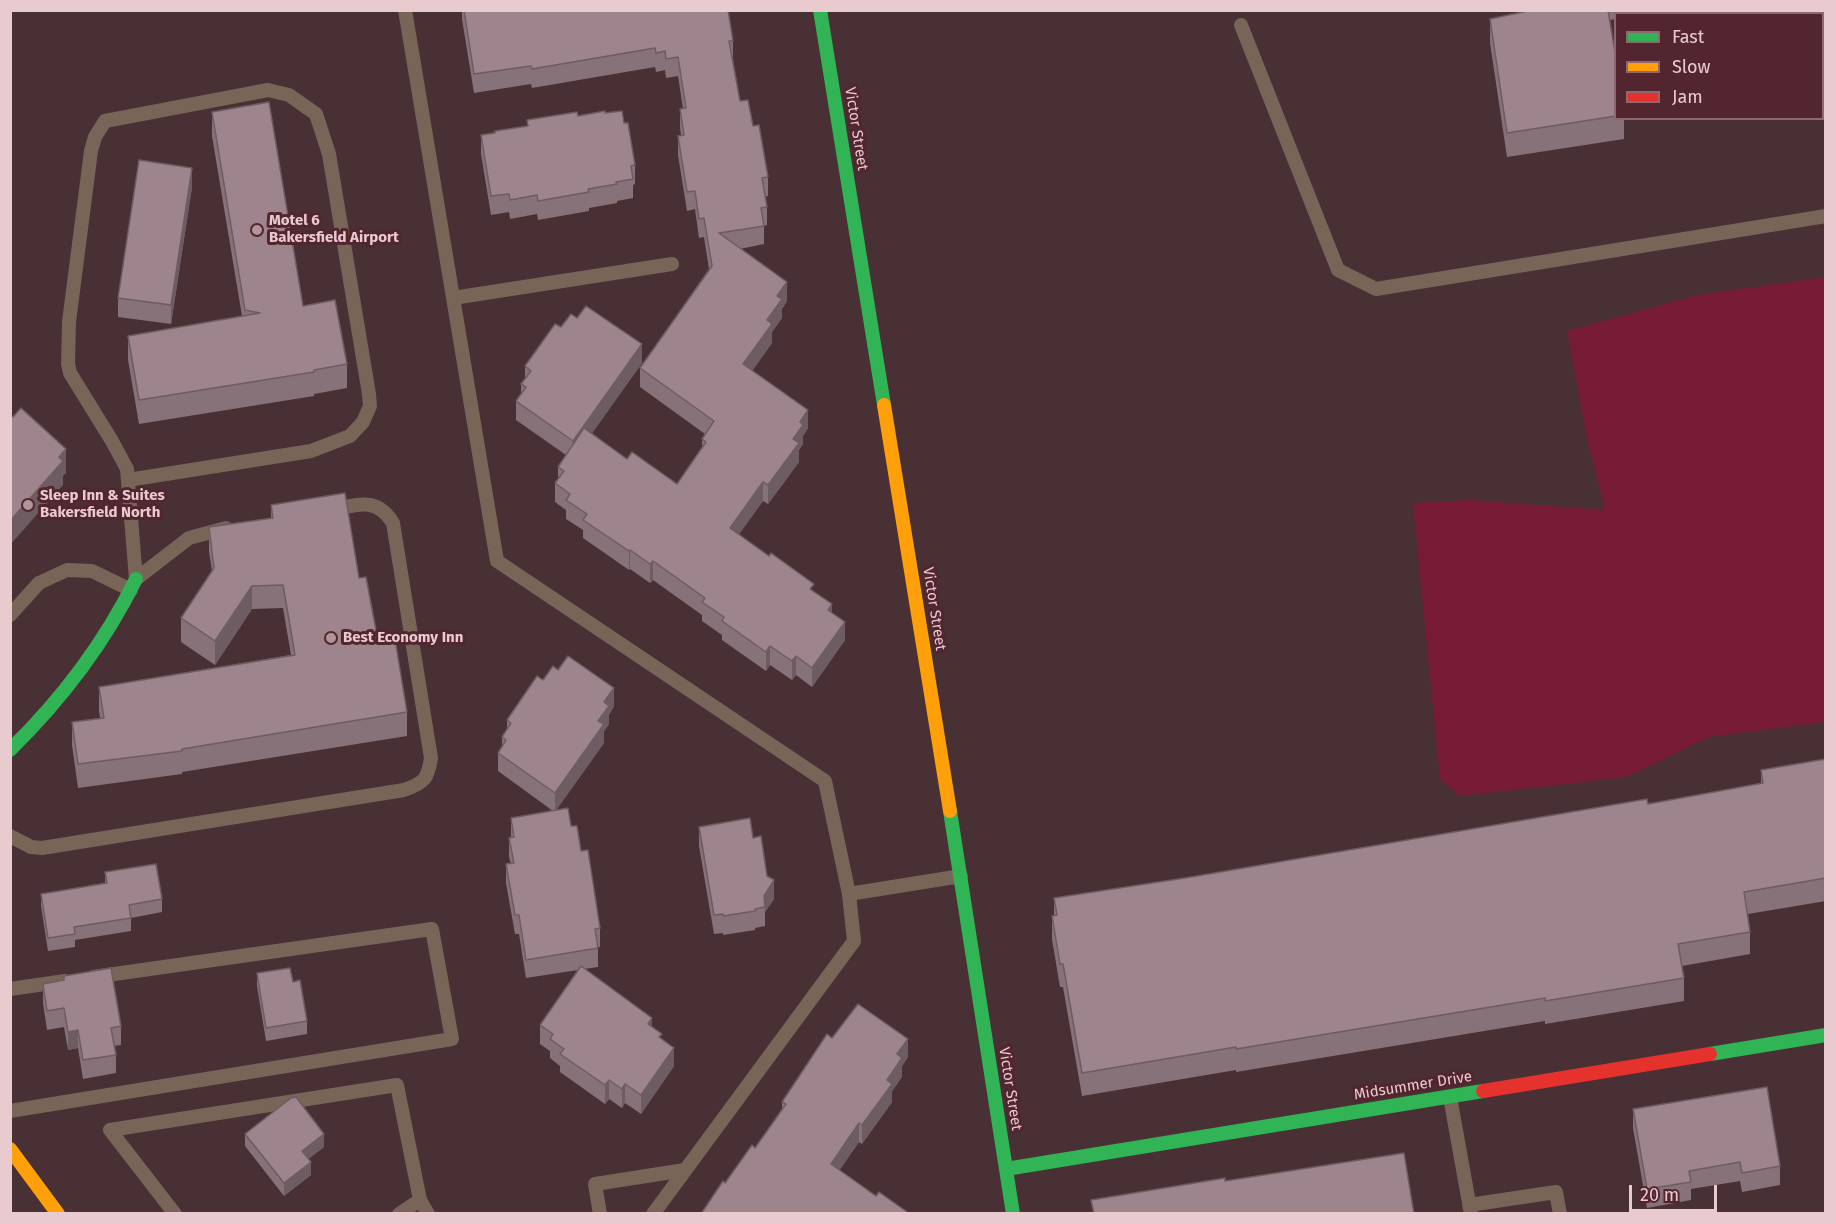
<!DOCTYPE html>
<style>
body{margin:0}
#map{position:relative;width:1836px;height:1224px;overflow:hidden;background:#483035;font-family:"Fira Sans",sans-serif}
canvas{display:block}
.frame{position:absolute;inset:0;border:12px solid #e9cbcf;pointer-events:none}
.legend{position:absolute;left:1614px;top:12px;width:210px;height:108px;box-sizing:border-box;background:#53262f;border:2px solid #8f686f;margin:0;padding:8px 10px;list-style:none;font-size:18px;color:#e9cbcf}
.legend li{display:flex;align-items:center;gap:12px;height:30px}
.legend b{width:30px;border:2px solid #8f686f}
.scale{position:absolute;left:1629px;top:1185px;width:88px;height:27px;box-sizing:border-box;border:3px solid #e9cbcf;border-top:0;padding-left:8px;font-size:18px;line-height:21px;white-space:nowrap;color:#e9cbcf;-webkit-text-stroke:4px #53262f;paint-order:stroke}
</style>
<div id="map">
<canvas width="1836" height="1224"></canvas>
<div class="frame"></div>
<ul class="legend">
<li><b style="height:8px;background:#30b455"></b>Fast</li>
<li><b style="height:8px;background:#ff9f0a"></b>Slow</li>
<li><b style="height:8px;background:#e5322d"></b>Jam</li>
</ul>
<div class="scale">20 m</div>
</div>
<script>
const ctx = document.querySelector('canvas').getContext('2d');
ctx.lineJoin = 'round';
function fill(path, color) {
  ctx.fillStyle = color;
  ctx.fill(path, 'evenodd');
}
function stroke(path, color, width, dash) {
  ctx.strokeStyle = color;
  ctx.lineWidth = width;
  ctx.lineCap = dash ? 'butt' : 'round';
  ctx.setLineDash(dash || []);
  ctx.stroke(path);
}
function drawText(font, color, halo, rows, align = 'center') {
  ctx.font = font + ' "Fira Sans",sans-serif';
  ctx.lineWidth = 6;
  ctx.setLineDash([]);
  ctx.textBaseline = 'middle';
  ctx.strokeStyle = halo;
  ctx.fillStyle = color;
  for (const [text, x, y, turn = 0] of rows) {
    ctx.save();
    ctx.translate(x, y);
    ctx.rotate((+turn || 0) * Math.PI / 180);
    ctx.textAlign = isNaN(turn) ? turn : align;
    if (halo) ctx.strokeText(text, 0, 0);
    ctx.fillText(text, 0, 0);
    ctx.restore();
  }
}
fill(new Path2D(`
 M 1825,277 L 1825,722 L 1709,737 L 1627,777 L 1459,796 L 1440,779 L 1413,503 L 1470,500 L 1605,510 L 1586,433 L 1567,331 L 1698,295 Z`), '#781b37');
stroke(new Path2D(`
 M 405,10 L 497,561 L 825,781 L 849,894 L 961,876
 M 1241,25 L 1338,270 L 1376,289 L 1826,216
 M 453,298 L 672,264
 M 128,480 L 311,451 L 350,436 L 363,422 L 370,406 L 369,394 L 329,154 L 316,114 L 289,95 L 268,90 L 105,121 L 95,137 L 91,151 L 69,322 L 68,364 L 70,373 L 112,441 L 127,469 L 136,579
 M 136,579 L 189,538 L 226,528
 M 10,615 L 39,583 L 67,570 L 92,571 L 131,590
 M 10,836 L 31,847 L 42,848 L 404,790 C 424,783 428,779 431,758 L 393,523 C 376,496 358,505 330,510
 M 10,989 L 65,981
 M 1450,1097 L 1471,1214
 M 10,1111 L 452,1039 L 432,929 L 93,977
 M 1469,1205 L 1556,1192 L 1560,1214
 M 175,1214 L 110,1130 L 397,1085 L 420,1200
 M 399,1214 L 420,1200 L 428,1214
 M 600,1214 L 595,1184 L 685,1170
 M 653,1214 L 854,941 L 849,894`), '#786557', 14);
stroke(new Path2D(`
 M 820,10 L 884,405
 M 10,750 C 62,699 104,644 136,579
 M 950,811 L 1013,1214
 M 1710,1054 L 1826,1035
 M 1006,1169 L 1483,1091`), '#30b455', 14);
stroke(new Path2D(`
 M 884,405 L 950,811
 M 10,1149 L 58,1214`), '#ff9f0a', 14);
stroke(new Path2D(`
 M 1483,1091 L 1710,1054`), '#e5322d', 14);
fill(new Path2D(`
 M 462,10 L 728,10 L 733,41 L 733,59 L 740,101 L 753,126 L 768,177 L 768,196 L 765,197 L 767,207 L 767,225 L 764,226 L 764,244 L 740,249 L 787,301 L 782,309 L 782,318 L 772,332 L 772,343 L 752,371 L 808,428 L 803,436 L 803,444 L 799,450 L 799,462 L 768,504 L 763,501 L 739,534 L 814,592 L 832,613 L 845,640 L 812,687 L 796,675 L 792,680 L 770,665 L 766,671 L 722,640 L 722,635 L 702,621 L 702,615 L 653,580 L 650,583 L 630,569 L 629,570 L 583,538 L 583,530 L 566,519 L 566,510 L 555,502 L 555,483 L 558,479 L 558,467 L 566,455 L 516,420 L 516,401 L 521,393 L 521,384 L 525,379 L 525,366 L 561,327 L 642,363 L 592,433 L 627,459 L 677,484 L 702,448 L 702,439 L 705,434 L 640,387 L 640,368 L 709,269 L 704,237 L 699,238 L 695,209 L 687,211 L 678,155 L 678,136 L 681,135 L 680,128 L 680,109 L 683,109 L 678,76 L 666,78 L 665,70 L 656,72 L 655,67 L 532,88 L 531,84 L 474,93 L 462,19 Z
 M 1532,10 L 1667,10 L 1650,14 L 1616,14 L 1616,19 L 1610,20 L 1616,59 L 1616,118 L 1624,118 L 1624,139 L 1507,157 L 1490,43 L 1490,19 Z
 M 212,112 L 303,306 L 347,364 L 347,388 L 314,394 L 314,396 L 139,424 L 128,360 L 128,336 L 242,316 L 212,136 Z
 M 605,113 L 624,123 L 635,165 L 635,184 L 633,185 L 633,198 L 617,201 L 617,203 L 589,208 L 589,211 L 538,220 L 537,214 L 510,219 L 509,212 L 491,215 L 481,154 L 481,135 L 527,126 L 527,120 Z
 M 192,187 L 171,324 L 118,317 L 118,298 Z
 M 271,505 L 359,578 L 378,641 L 407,712 L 407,736 L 182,772 L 182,774 L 78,788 L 72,745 L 72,722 L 100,718 L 99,711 L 99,687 L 291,655 L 283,608 L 252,609 L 215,665 L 181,642 L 181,618 L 212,571 L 209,551 L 209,527 L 271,519 Z
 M 543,680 L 614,706 L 609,715 L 609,724 L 604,731 L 604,743 L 556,810 L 571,826 L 581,851 L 600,928 L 600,947 L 598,947 L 598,967 L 584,969 L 652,1027 L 662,1039 L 674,1066 L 641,1114 L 625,1103 L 622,1108 L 609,1099 L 605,1104 L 560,1072 L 560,1066 L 550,1058 L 550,1051 L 540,1044 L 540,1025 L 578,970 L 526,978 L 519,934 L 515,934 L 506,883 L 506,864 L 511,864 L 509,857 L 509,838 L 511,837 L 511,818 L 553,811 L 498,771 L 498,753 L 502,747 L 502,737 L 507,730 L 507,720 Z
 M 1826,759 L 1826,901 L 1748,914 L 1750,932 L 1750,954 L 1682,966 L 1684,978 L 1684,1001 L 1545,1024 L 1545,1021 L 1236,1072 L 1236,1070 L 1082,1096 L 1063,987 L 1060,987 L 1052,939 L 1052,916 L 1054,916 L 1054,898 L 1185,878 L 1648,804 L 1761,784 L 1761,770 Z
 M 699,827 L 753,838 L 767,876 L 774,899 L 765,912 L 765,926 L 755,928 L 755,930 L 723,935 L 723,933 L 714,934 L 699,846 Z
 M 105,872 L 162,899 L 162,912 L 131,918 L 131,931 L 75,940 L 75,947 L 48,951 L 41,906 L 41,894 L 105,883 Z
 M 257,973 L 293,982 L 307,1021 L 307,1034 L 266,1041 L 257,986 Z
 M 64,976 L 121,1026 L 121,1045 L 114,1046 L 116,1055 L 116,1073 L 83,1079 L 78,1048 L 68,1050 L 64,1027 L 47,1030 L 43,1003 L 43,984 L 64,980 Z
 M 832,1038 L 908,1057 L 902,1066 L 902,1077 L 892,1091 L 892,1102 L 862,1144 L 859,1142 L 839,1170 L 876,1196 L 725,1183 L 755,1148 L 782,1109 L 782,1102 Z
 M 1633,1109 L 1780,1166 L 1780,1185 L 1742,1192 L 1740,1181 L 1691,1189 L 1691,1200 L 1647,1208 L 1633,1128 Z
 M 245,1134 L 324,1147 L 308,1159 L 311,1175 L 284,1196 L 245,1146 Z`), '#877279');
fill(new Path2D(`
 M 192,168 L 192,187 L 171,324 L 171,305 Z
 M 787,282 L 787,301 L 782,309 L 782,318 L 772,332 L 772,343 L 743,383 L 743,364 L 767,320 L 777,296 Z
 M 642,344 L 642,363 L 573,460 L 573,441 Z
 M 808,410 L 808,428 L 803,436 L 803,444 L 799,450 L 799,462 L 768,504 L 768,485 L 793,439 L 800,422 Z
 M 66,449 L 66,473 L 63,476 L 63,485 L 10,545 L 10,521 L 59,457 Z
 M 763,482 L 763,501 L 730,547 L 730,528 Z
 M 630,550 L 630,569 L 629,570 L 629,551 Z
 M 653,561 L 653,580 L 650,583 L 650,564 Z
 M 252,586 L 252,609 L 215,665 L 215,641 Z
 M 832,604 L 832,623 L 828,610 Z
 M 845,622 L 845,640 L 812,687 L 812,668 Z
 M 770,646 L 770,665 L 766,671 L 766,652 Z
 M 796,656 L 796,675 L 792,680 L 792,661 Z
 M 614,688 L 614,706 L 609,715 L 609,724 L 604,731 L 604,743 L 555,812 L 555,793 L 598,721 L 604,702 Z
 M 774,880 L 774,899 L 765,912 L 764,896 Z
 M 652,1018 L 652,1036 L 648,1024 Z
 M 78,1030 L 78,1048 L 68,1050 L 68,1032 Z
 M 908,1039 L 908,1057 L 902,1066 L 902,1077 L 892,1091 L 892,1102 L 862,1144 L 862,1125 L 887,1080 L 897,1054 Z
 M 674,1048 L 674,1066 L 641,1114 L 641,1095 Z
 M 609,1080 L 609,1099 L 605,1104 L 605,1085 Z
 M 625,1084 L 625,1103 L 622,1108 L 622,1089 Z
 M 859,1123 L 859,1142 L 831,1183 L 831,1164 Z
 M 324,1134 L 324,1147 L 302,1164 L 302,1151 Z
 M 311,1162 L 311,1175 L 284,1196 L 284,1183 Z`), '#6e5c63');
const building = new Path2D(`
 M 464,10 L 728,10 L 733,41 L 729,41 L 740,101 L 748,100 L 753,126 L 759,125 L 768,177 L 762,178 L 767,207 L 761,208 L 764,226 L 719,233 L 787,282 L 777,296 L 782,299 L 767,320 L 772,324 L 743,364 L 808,410 L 800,422 L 803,425 L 793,439 L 799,443 L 768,485 L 763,482 L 730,528 L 769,556 L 771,553 L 814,584 L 810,589 L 832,604 L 828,610 L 845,622 L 812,668 L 796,656 L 792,661 L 770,646 L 766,652 L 722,621 L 724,617 L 702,602 L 705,598 L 653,561 L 650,564 L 630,550 L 629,551 L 583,520 L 587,514 L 566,500 L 570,494 L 555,483 L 564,471 L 558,467 L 584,428 L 627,459 L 632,452 L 677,484 L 706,442 L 702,439 L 714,421 L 640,368 L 712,266 L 704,218 L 699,219 L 695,191 L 687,192 L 678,136 L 684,135 L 680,109 L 686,108 L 678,57 L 666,59 L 665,51 L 656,53 L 655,48 L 532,69 L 531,66 L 474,74 Z
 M 1532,10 L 1608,10 L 1616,59 L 1616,116 L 1507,133 L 1490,19 Z
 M 269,102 L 303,306 L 335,300 L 347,364 L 314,370 L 314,372 L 139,400 L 128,336 L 260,313 L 245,310 L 212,112 Z
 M 605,111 L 605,113 L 622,111 L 624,123 L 628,123 L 635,165 L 631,166 L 633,179 L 616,182 L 617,184 L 588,189 L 589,192 L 538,201 L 537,195 L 510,200 L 509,194 L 491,196 L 481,135 L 495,133 L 495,131 L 528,126 L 527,120 L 577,112 L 578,116 Z
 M 139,160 L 192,168 L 171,305 L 118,298 Z
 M 586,306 L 642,344 L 573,441 L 516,401 L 526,387 L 521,384 L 531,371 L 525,366 L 555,324 L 561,327 L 571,314 L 577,318 Z
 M 21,408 L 66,449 L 59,457 L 63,461 L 10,521 L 10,415 L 13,417 Z
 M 345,493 L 359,578 L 366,577 L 378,641 L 395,639 L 407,712 L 182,749 L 182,751 L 78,764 L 72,722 L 104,718 L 99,687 L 295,655 L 283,585 L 252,586 L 215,641 L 181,618 L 214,568 L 209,527 L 273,518 L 271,505 Z
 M 568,656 L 614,688 L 604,702 L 609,706 L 598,721 L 604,724 L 555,793 L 498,753 L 506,740 L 502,737 L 511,723 L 507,720 L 537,676 L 543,680 L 553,666 L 558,670 Z
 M 1826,759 L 1826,878 L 1744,892 L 1750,932 L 1678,944 L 1684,978 L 1545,1001 L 1545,998 L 1236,1049 L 1236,1047 L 1082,1073 L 1063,964 L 1060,964 L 1052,916 L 1057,915 L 1054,898 L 1185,878 L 1647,799 L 1648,804 L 1763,783 L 1761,770 Z
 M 568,808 L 571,826 L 577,826 L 581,851 L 588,850 L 600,928 L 595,929 L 598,948 L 526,960 L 519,915 L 515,915 L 506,864 L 514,863 L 509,838 L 514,837 L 511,818 Z
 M 750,818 L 753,838 L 761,836 L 767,876 L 774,880 L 764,896 L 765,907 L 755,909 L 755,911 L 723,916 L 723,914 L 714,915 L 699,827 Z
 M 156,864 L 162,899 L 129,905 L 131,918 L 74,927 L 75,934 L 48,938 L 41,894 L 107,883 L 105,872 Z
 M 581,966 L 652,1018 L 648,1024 L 662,1034 L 659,1037 L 674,1048 L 641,1095 L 625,1084 L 622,1089 L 609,1080 L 605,1085 L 560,1054 L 564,1049 L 550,1039 L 553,1034 L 540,1025 Z
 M 111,968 L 121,1026 L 111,1028 L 116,1055 L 83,1060 L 78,1030 L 68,1032 L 64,1008 L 47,1011 L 43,984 L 64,980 L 64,976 Z
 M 290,968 L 293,982 L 300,980 L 307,1021 L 266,1028 L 257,973 Z
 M 858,1004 L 908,1039 L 897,1054 L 902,1058 L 887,1080 L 892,1084 L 862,1125 L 859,1123 L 831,1164 L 876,1196 L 879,1192 L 910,1214 L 701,1214 L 723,1181 L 725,1183 L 752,1145 L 755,1148 L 786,1104 L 782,1102 L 827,1034 L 832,1038 Z
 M 1767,1087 L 1780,1166 L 1742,1173 L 1740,1162 L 1689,1171 L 1691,1182 L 1647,1189 L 1633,1109 Z
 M 296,1097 L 324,1134 L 302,1151 L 311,1162 L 284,1183 L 245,1134 L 291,1098 Z
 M 1404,1153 L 1414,1214 L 1094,1214 L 1091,1200 L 1225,1178 L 1225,1181 Z`);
fill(building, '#9d848d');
stroke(building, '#6e5c63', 1.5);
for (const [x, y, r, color] of [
 [257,230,6,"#b19599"],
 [28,505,6,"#b19599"],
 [331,638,6,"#b19599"]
]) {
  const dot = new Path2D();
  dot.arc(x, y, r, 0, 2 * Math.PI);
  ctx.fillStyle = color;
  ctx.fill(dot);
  stroke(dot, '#53262f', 2);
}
drawText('15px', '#e9cbcf', '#53262f', [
 ["Victor Street",856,129,81],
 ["Victor Street",934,609,81],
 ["Midsummer Drive",1413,1086,-9],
 ["Victor Street",1010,1089,81]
]);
drawText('bold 15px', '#e9cbcf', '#53262f', [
 ["Motel 6",269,221],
 ["Bakersfield Airport",269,238],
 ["Sleep Inn & Suites",40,496],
 ["Bakersfield North",40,513],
 ["Best Economy Inn",343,638]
], 'left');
</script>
